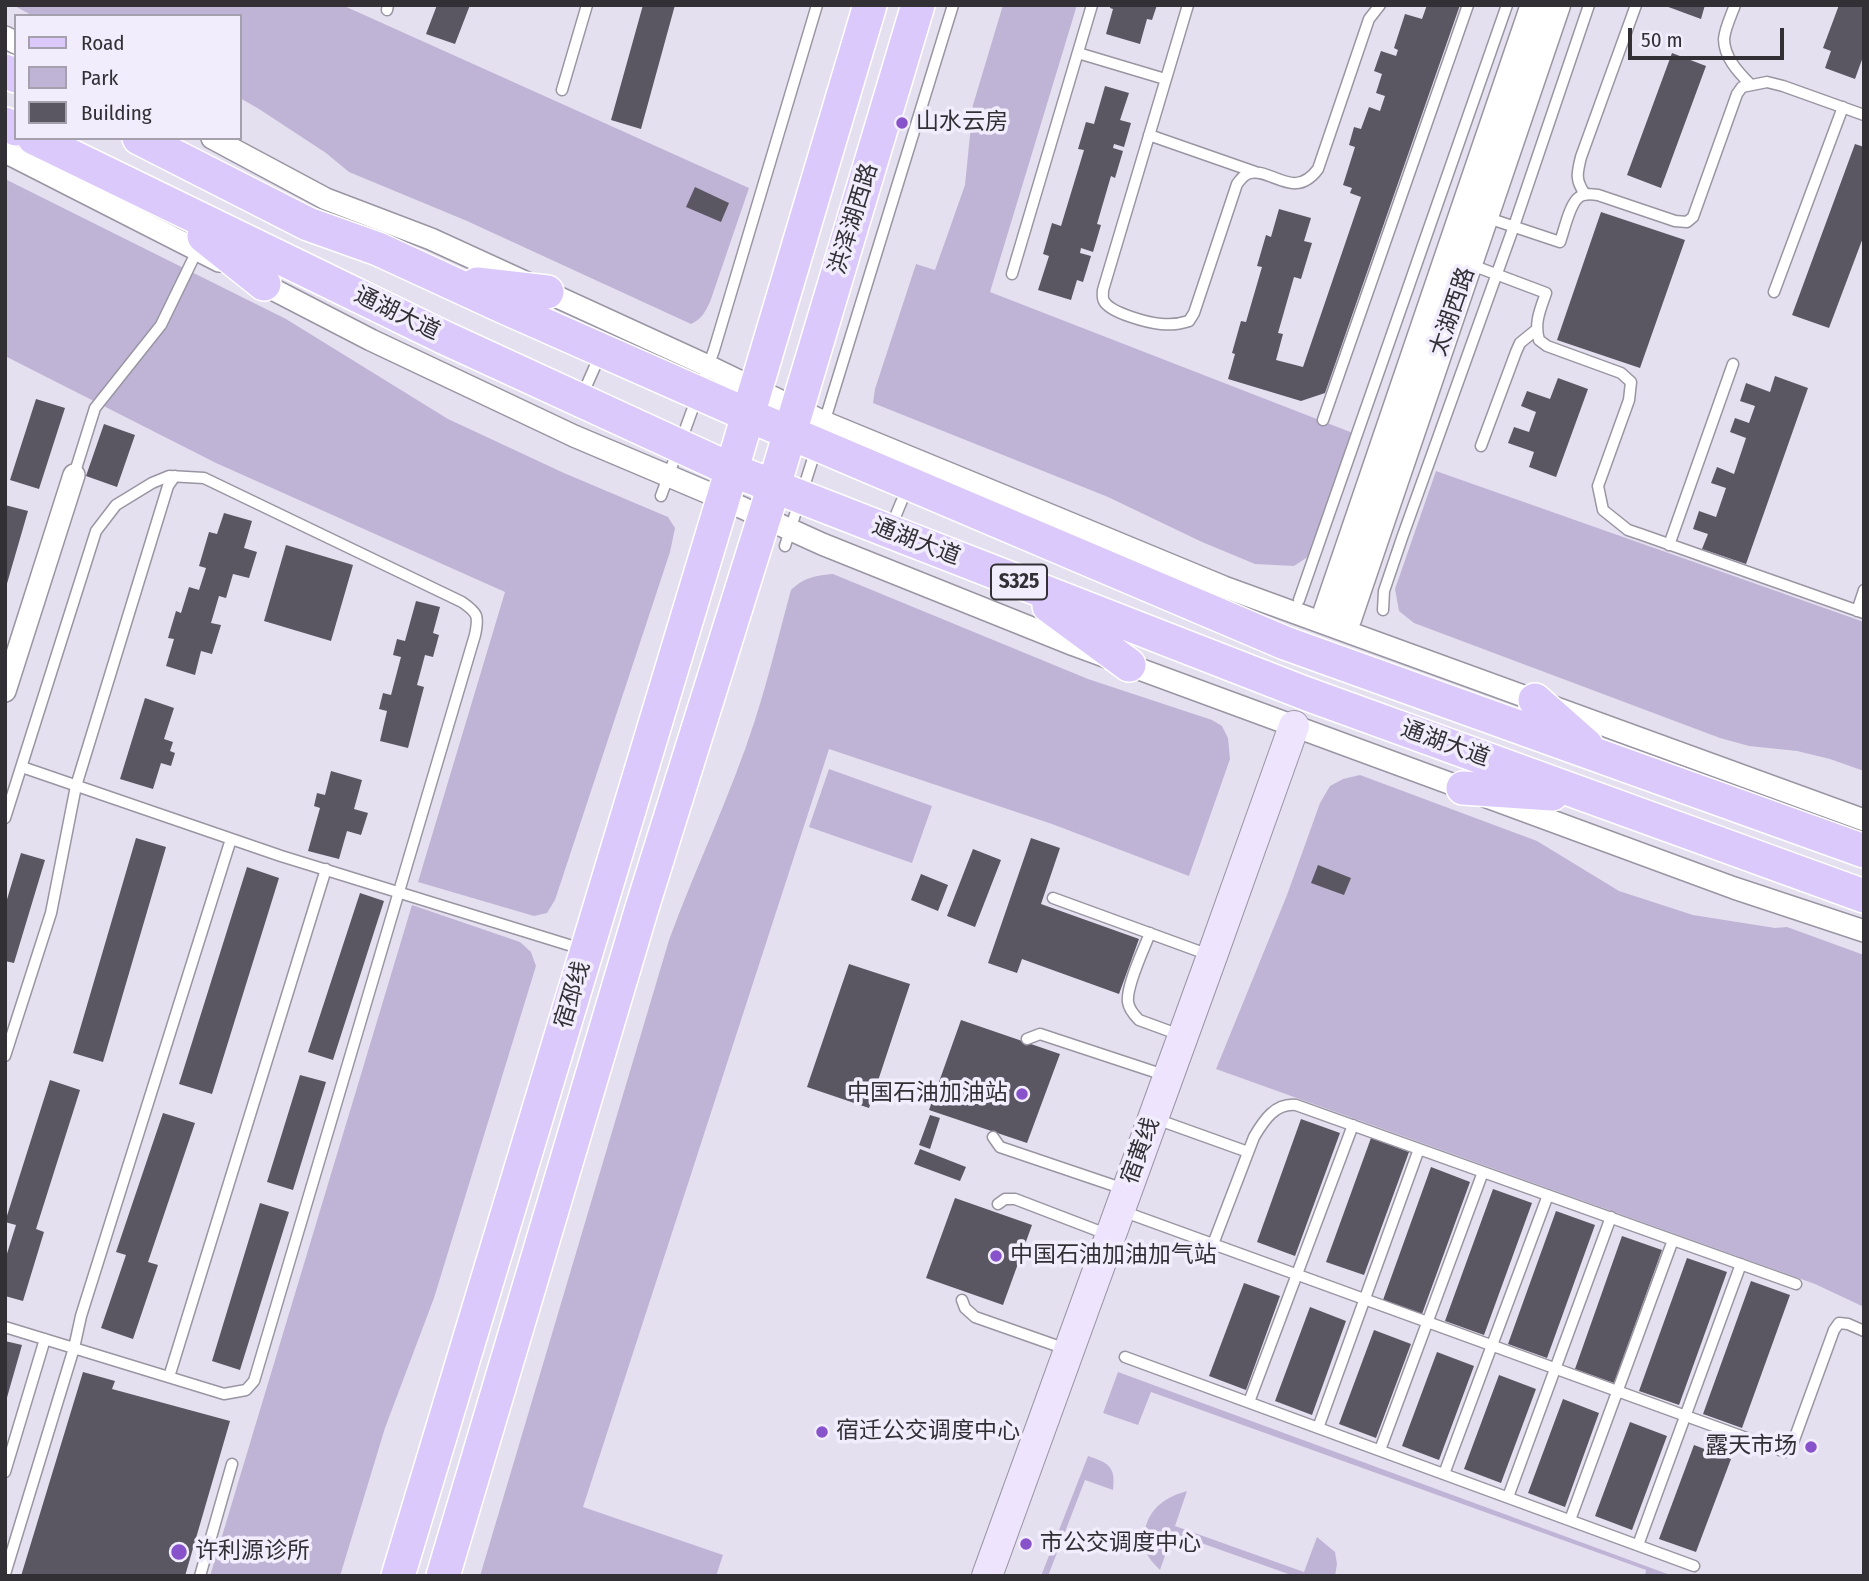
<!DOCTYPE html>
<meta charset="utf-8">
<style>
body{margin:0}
#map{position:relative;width:1869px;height:1581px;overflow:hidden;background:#e5e0ef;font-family:"Fira Sans Condensed",sans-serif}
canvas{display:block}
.frame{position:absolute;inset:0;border:7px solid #323035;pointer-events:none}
.legend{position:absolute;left:14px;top:14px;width:228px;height:126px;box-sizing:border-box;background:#f2edfc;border:2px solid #a5a1ac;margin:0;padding:9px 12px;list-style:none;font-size:21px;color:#323035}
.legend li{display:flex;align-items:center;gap:14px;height:35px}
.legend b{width:35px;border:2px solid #a5a1ac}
.scale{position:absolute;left:1628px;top:28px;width:156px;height:32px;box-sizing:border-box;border:4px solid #323035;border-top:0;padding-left:9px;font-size:21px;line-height:24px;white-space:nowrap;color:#323035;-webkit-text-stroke:5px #f2edfc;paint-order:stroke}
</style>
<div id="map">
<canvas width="1869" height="1581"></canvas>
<div class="frame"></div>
<ul class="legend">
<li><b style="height:9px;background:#dcc9fb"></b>Road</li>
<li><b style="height:19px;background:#c0b4d6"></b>Park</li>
<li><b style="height:19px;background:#5a5662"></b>Building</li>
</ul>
<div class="scale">50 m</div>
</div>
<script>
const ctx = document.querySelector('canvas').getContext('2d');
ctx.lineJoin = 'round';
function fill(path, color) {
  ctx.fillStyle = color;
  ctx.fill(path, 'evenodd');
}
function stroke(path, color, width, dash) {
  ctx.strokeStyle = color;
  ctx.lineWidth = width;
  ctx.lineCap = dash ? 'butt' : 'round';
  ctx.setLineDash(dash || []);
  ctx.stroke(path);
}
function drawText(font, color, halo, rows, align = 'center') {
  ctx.font = font + ' "Fira Sans Condensed","Noto Sans SC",sans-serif';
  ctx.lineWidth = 7;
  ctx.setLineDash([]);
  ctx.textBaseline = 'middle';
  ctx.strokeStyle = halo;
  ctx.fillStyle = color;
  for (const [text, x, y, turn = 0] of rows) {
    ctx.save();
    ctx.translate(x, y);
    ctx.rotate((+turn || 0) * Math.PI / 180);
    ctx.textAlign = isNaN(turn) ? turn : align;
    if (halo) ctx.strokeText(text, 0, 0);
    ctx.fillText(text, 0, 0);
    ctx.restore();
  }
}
fill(new Path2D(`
 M 13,5 L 342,5 L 749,188 L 710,302 C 705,312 702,319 691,324 L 467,221 L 349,172 L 326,153 L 259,109 L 240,98 L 240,16 L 33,16 Z
 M 1003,5 L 1077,5 L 990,292 L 1358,435 L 1312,554 L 1294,566 L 1255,564 L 1202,542 L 1108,497 L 873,403 L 875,389 L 916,264 L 935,270 L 965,185 L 973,105 Z
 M 5,179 L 286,319 L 448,419 L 564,473 L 668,517 L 675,528 L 670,552 L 555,900 L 547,913 L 534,916 L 418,882 L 505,592 L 216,463 L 5,356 Z
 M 1436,471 L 1864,622 L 1864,771 L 1830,759 L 1797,751 L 1749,746 L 1720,738 L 1414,623 L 1399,611 L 1395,589 Z
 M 833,574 L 1088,679 L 1212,720 L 1222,726 L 1228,738 L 1230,759 L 1189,876 L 1052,824 L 829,749 L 583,1507 L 723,1555 L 716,1576 L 480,1576 L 669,940 C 696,866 731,795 755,720 C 769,677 779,633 791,590 C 805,577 814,576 833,574 Z
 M 829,769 L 932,806 L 912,863 L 809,827 Z
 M 1360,775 L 1537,841 L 1619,891 L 1693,915 L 1775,928 L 1787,927 L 1864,955 L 1864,1307 L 1815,1284 L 1216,1069 L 1287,895 L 1320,803 L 1330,786 L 1343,779 Z
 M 412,905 L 520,942 L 531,952 L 536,966 L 434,1298 L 385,1428 L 340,1576 L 210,1576 Z
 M 1118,1372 L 1673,1576 L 1645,1576 L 1646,1570 L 1151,1392 L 1138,1425 L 1103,1413 Z
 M 1088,1456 C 1109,1463 1116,1467 1113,1490 L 1085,1480 L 1048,1576 L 1041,1576 Z
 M 1187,1491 L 1175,1526 L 1304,1572 L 1317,1537 L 1335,1552 L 1337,1564 L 1335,1576 L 1294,1576 L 1173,1533 L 1160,1570 C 1155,1565 1149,1559 1146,1552 C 1143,1545 1143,1538 1145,1530 C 1150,1507 1166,1497 1187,1491 Z`), '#c0b4d6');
fill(new Path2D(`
 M 437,5 L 470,5 L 455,44 L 426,34 Z
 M 643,5 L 675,5 L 641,129 L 611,120 Z
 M 1111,5 L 1157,5 L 1152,20 L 1147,19 L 1140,44 L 1106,34 L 1113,9 L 1110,8 Z
 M 1427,5 L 1460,5 L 1325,393 L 1301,401 L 1228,379 L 1235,354 L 1232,353 L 1241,321 L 1246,322 L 1262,267 L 1257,266 L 1266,235 L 1271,237 L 1279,209 L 1311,218 L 1304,241 L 1312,243 L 1301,279 L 1294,277 L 1278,333 L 1283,334 L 1276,360 L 1303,367 L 1361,197 L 1350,193 L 1352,188 L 1343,185 L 1355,147 L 1349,145 L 1354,127 L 1361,129 L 1369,107 L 1380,111 L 1385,96 L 1376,93 L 1382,74 L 1374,71 L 1381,51 L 1396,56 L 1398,50 L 1394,48 L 1405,14 L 1422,19 Z
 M 1663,5 L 1705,5 L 1701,19 Z
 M 1839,5 L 1864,5 L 1864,54 L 1855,79 L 1825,68 L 1831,51 L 1823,48 Z
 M 1672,53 L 1706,66 L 1661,188 L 1627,175 Z
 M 1105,86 L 1129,93 L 1120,120 L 1131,123 L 1124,147 L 1114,144 L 1113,148 L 1123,151 L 1115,178 L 1111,176 L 1097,224 L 1101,225 L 1093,252 L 1081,248 L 1080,253 L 1091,256 L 1083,282 L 1077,280 L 1071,300 L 1038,290 L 1049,256 L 1043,254 L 1052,223 L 1061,226 L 1084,150 L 1078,149 L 1086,122 L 1094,124 Z
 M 1855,144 L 1864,147 L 1864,235 L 1829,328 L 1792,315 Z
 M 695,187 L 729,203 L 721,222 L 686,207 Z
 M 1601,212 L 1685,240 L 1640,368 L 1557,340 Z
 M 1775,376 L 1808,388 L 1746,564 L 1702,549 L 1708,534 L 1693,529 L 1699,511 L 1716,517 L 1726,488 L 1711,483 L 1717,467 L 1734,474 L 1746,438 L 1730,432 L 1735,418 L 1749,423 L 1755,406 L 1740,401 L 1746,383 L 1770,392 Z
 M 1558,378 L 1588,389 L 1556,477 L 1529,467 L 1534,452 L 1508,443 L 1514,427 L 1529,432 L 1536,412 L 1521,406 L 1527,391 L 1550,399 Z
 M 36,399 L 65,408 L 39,489 L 10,480 Z
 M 104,424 L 135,435 L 117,487 L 86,476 Z
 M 5,505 L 28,511 L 6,587 L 5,587 Z
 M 224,513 L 252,521 L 244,548 L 257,552 L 249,578 L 233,574 L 226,598 L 219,596 L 211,623 L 221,625 L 212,654 L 201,651 L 195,675 L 166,666 L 174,639 L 168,638 L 176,611 L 181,613 L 189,587 L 199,590 L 206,568 L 199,566 L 209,532 L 217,534 Z
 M 286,545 L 353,565 L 331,641 L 264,621 Z
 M 416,601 L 440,607 L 433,633 L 439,635 L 433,657 L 425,655 L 417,685 L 424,687 L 408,748 L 380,741 L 387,711 L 379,709 L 383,693 L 391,695 L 401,657 L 393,655 L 397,639 L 405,641 Z
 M 145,698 L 174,708 L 164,739 L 173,742 L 170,751 L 175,753 L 171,766 L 161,763 L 153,789 L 120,779 Z
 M 331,771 L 362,780 L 354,809 L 368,813 L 361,835 L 347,831 L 339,859 L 308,851 L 320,808 L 314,806 L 317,793 L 325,795 Z
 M 136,838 L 166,847 L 103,1062 L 73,1053 Z
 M 1031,838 L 1060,848 L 1041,904 L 1139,939 L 1119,994 L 1022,959 L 1017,973 L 988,963 Z
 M 973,849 L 1001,860 L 975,927 L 947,916 Z
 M 21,853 L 45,860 L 14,963 L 5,961 L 5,906 Z
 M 1318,865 L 1351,878 L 1344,895 L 1311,883 Z
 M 247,867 L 279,878 L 212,1094 L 179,1084 Z
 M 921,874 L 948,885 L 938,911 L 911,900 Z
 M 360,893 L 384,901 L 333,1060 L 308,1052 Z
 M 849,964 L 910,984 L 869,1108 L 807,1087 Z
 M 961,1020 L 1060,1054 L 1027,1143 L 929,1110 Z
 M 300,1075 L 326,1082 L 293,1190 L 267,1182 Z
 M 50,1080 L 80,1090 L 36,1229 L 44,1232 L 23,1301 L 5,1296 L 5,1260 L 16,1225 L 5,1222 Z
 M 163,1113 L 195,1123 L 148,1262 L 158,1265 L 133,1339 L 101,1328 L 126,1255 L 116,1252 Z
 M 930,1115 L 940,1118 L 930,1149 L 919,1145 Z
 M 1301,1119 L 1340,1133 L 1295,1256 L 1257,1242 Z
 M 1371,1138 L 1409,1152 L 1364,1275 L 1326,1262 Z
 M 920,1149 L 966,1167 L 960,1181 L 914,1164 Z
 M 1431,1167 L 1470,1182 L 1422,1314 L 1383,1300 Z
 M 1493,1189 L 1532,1203 L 1484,1335 L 1445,1321 Z
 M 955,1198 L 1032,1225 L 1003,1305 L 926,1278 Z
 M 260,1203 L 289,1212 L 240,1370 L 212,1361 Z
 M 1556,1211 L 1595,1225 L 1547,1358 L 1508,1344 Z
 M 1622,1236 L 1662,1250 L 1614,1383 L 1575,1369 Z
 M 1687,1258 L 1727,1272 L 1679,1405 L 1639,1391 Z
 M 1751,1281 L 1790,1295 L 1742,1428 L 1703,1414 Z
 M 1244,1283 L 1280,1296 L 1246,1390 L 1209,1376 Z
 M 1310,1307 L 1346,1321 L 1312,1415 L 1275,1401 Z
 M 1374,1330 L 1411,1344 L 1376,1438 L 1339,1424 Z
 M 5,1341 L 22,1345 L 6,1401 L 5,1401 Z
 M 1437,1352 L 1474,1366 L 1439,1460 L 1402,1446 Z
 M 83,1372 L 115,1381 L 112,1389 L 230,1421 L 185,1576 L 21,1576 Z
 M 1499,1375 L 1536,1389 L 1501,1483 L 1464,1469 Z
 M 1563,1399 L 1599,1413 L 1565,1507 L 1528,1493 Z
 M 1630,1422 L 1667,1436 L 1632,1530 L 1595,1516 Z
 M 1694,1445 L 1731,1459 L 1696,1552 L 1659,1539 Z`), '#5a5662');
const service = new Path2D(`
 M 1188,5 L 1103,290 C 1103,293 1102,298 1104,301 C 1110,313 1149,323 1161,324 C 1171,325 1180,324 1189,321 L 1194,313 L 1237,184 C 1241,179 1244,174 1250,173 C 1272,168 1294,201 1318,169 L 1369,19 L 1380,5
 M 1735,5 C 1731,16 1725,28 1724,39 C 1724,57 1738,72 1750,84
 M 387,10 L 388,5
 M 1078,53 L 1165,79
 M 562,90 L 587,5
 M 1149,135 L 1255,172
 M 1585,194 C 1575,180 1577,173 1581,157 L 1636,5
 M 1485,217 L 1560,242 C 1564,231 1569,207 1577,199 C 1582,193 1591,194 1598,195 L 1675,221 L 1687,222 L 1693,217 L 1737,94 L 1742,87 L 1767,82 L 1783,86 L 1864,115
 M 1469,264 L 1546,293 C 1540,310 1534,323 1539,340 L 1547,346 L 1621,373 L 1631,382 L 1629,400 L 1598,486 L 1603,510 L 1628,530 L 1640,534 L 1864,613
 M 1012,274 L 1092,5
 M 1774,292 L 1843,107
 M 581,398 L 600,355
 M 1323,420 L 1468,5
 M 824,423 L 953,5
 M 1481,446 L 1516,352 L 1520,343 L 1536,330
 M 74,475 L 95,408 L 161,325 L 194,257
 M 661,496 L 714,350 L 817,5
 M 890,529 L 908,486
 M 1669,545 L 1733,364
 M 785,546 L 816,449
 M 1299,600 L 1507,5
 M 1383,610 L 1384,591 L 1402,538 L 1514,226 L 1589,5
 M 1857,611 L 1864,590
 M 22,767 L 281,856 L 585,950
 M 5,818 L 96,531 L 116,505 L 152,483 L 169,476 L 204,478 L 462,602 C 478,613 479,616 475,635 L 254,1381 L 246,1390 L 224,1394 L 5,1327
 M 1053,898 L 1212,956
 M 1150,933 C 1144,949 1126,986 1128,1002 C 1129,1009 1134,1015 1139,1020 L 1180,1035
 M 1027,1039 L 1040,1034 L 1167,1076
 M 5,1056 L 51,913 L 76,786 L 168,486 L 175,476
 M 1156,1119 L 1248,1152
 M 993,1137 L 1000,1147 L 1124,1189
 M 998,1204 L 1005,1199 L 1015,1199 L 1109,1235
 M 1122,1211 L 1785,1452 L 1791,1448 L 1834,1330 L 1839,1323 L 1848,1324 L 1864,1331
 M 1213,1244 L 1254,1137 C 1264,1120 1275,1103 1296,1105 L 1796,1284
 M 962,1300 L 965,1308 L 975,1317 L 1066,1349
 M 1125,1357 L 1694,1566
 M 169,1377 L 326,869
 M 1249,1402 L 1353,1125
 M 1318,1428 L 1419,1149
 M 1380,1450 L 1483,1172
 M 5,1472 L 45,1339
 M 1444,1474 L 1548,1195
 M 1508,1497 L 1611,1217
 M 1570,1520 L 1673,1240
 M 1638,1545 L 1741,1264
 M 5,1574 L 74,1348 L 81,1316 L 231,839
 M 200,1576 L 232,1464`);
const minor = new Path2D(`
 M 5,37 L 16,43
 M 212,138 L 326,199 L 431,239 L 708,366 L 824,422 L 1038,510 L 1224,587 L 1864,820
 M 5,152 L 219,261
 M 253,279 L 371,340 L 574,436 L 723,499 L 822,544 L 1074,645 L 1734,888 L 1864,931
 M 5,691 L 74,475`);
const tertiary = new Path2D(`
 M 1327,611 L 1534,5
 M 1348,619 L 1557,5`);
const secondary = new Path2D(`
 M 987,1576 L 1212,956 L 1294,726`);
const primary = new Path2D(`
 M 5,71 L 16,76
 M 5,124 L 16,129
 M 34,138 L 443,337 L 732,470 L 1307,694 L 1864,896
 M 139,138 L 308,224 L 378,249 L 504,307 L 748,415 L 1285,643 L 1864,851
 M 204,236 L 264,284
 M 477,284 L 547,292
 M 1049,606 L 1129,665
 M 1535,700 L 1586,745
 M 1463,788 L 1552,794
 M 398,1576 L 723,499 L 870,5
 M 443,1576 L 641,911 L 774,486 L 918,5`);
stroke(service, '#9995a2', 13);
stroke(minor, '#9995a2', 24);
stroke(tertiary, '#9995a2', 29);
stroke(secondary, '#9995a2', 32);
stroke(primary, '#fff', 36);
stroke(service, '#fff', 10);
stroke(minor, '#fff', 21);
stroke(tertiary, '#fff', 26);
stroke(secondary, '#eee4fd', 30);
stroke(primary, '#dcc9fb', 33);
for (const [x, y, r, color] of [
 [902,123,7,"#8752ca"],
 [1022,1094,7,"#8752ca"],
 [996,1256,7,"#8752ca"],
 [822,1432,7,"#8752ca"],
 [1811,1447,7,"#8752ca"],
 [1026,1544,7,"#8752ca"],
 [179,1552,9,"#8752ca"]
]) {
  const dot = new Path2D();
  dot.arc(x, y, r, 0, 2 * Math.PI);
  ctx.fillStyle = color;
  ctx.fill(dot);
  stroke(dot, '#f2edfc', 2.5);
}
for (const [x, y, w] of [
 [1019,582,56]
]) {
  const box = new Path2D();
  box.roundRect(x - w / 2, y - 17.5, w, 35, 5);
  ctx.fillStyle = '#f2edfc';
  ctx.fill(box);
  stroke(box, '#323035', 2);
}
drawText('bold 21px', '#323035', null, [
 ["S325",1019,582]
]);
drawText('23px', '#323035', '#f2edfc', [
 ["山水云房",916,123],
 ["中国石油加油站",1008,1094,"right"],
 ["中国石油加油加气站",1010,1256],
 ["宿迁公交调度中心",836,1432],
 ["露天市场",1797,1447,"right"],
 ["市公交调度中心",1040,1544],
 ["许利源诊所",195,1552]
], 'left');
drawText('23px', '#323035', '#f2edfc', [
 ["洪泽湖西路",854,219,-73],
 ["太湖西路",1453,312,-71],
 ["通湖大道",397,314,26],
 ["通湖大道",916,542,21],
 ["通湖大道",1445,744,20],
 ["宿邳线",573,995,-73],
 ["宿黄线",1141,1151,-70]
]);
</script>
